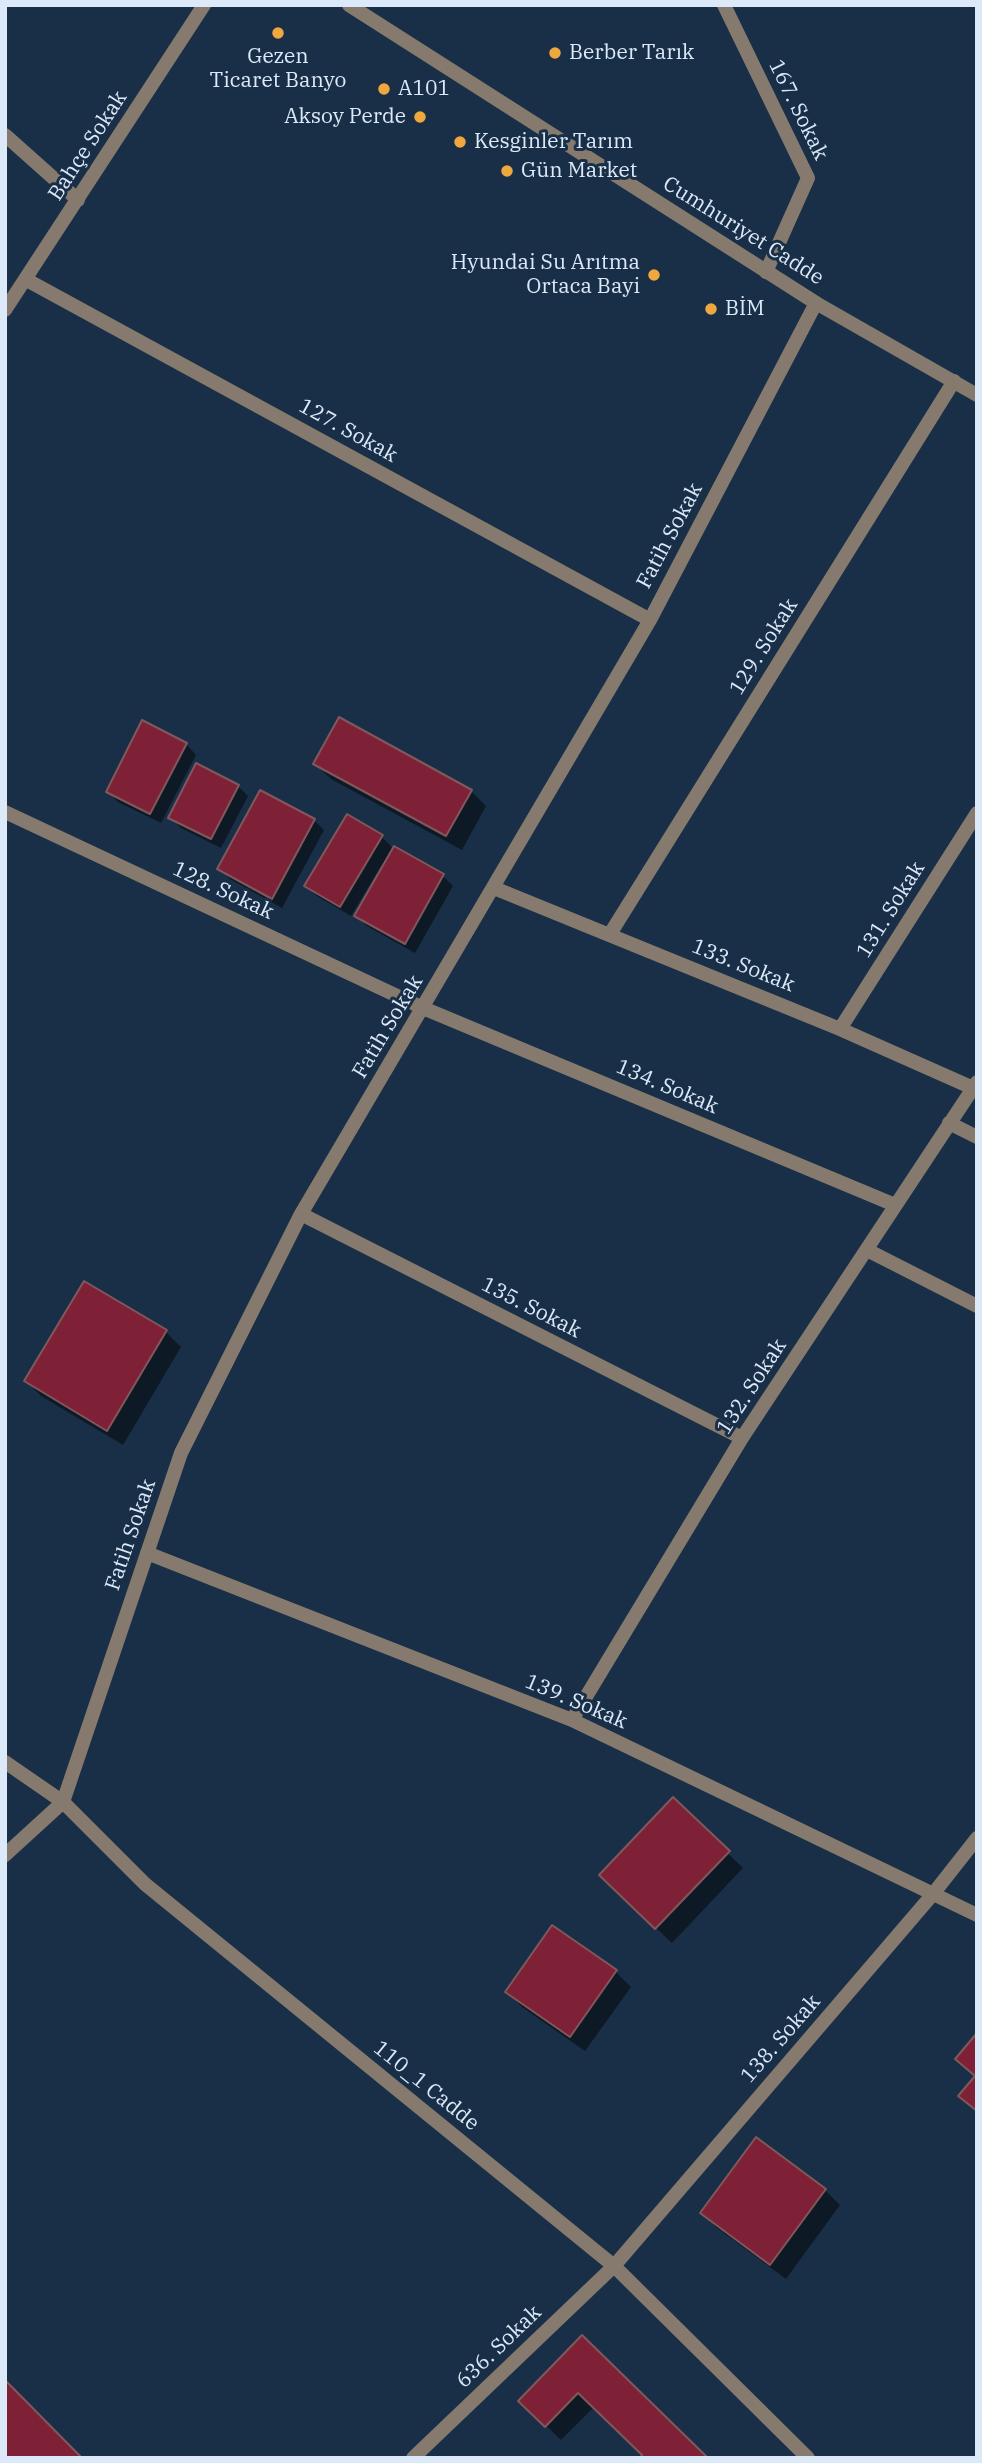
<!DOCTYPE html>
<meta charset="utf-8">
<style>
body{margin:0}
#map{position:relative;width:982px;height:2463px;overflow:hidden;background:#192f47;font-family:"IBM Plex Serif",serif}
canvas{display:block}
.frame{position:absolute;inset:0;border:7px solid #dbe9f9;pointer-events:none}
</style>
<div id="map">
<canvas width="982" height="2463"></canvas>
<div class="frame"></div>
</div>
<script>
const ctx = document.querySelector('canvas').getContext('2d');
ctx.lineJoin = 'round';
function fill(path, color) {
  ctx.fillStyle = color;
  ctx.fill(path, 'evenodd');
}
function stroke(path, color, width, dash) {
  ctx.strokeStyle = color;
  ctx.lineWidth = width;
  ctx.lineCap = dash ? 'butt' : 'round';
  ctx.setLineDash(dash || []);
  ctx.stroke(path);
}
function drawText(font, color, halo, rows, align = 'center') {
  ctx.font = font + ' "IBM Plex Serif",serif';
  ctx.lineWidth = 6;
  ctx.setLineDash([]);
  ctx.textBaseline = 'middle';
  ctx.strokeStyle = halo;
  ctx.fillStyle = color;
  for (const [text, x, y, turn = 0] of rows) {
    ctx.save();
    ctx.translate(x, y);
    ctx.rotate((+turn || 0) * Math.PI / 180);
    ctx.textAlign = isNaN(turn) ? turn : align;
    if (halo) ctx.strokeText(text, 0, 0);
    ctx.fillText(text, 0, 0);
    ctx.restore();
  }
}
fill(new Path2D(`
 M 186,744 L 196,755 L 161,823 L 118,802 L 108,792 Z
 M 315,764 L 471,791 L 486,806 L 462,850 L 331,779 Z
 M 238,786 L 248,796 L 221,848 L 181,828 L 171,818 Z
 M 348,816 L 382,837 L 392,847 L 443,876 L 453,886 L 415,953 L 367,926 L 356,916 L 384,868 L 381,866 L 351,916 L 317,896 L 306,886 Z
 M 314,820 L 324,830 L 282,908 L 230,879 L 219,869 Z
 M 85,1283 L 166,1332 L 181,1347 L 123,1445 L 41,1396 L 26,1381 Z
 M 673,1800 L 743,1868 L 672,1943 L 616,1890 Z
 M 616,1972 L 631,1987 L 585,2051 L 522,2007 L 507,1992 Z
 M 825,2190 L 840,2205 L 786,2279 L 717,2228 L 702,2213 Z
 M 582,2337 L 645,2456 L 594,2407 L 561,2440 L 521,2401 Z`), '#0007');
const building = new Path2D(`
 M 339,717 L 472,790 L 446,836 L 313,764 Z
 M 142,720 L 187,743 L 150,814 L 106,792 Z
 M 196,763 L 239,785 L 211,839 L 168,818 Z
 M 260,790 L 315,819 L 272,899 L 217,869 Z
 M 347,814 L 383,835 L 340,907 L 304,886 Z
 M 394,846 L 444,874 L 405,944 L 354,916 Z
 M 84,1281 L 167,1330 L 107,1431 L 24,1381 Z
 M 673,1797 L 730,1851 L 655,1929 L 599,1875 Z
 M 552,1925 L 617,1970 L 570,2037 L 505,1992 Z
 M 977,2033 L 977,2111 L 958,2096 L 975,2076 L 955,2059 Z
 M 756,2137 L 826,2189 L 770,2265 L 700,2213 Z
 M 582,2335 L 708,2458 L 640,2458 L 642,2455 L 578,2393 L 545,2427 L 518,2401 Z
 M 5,2380 L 82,2458 L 5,2458 Z`);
fill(building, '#7f2136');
stroke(building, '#80585c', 2);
stroke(new Path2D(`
 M 724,5 L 808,178 L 766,272
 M 5,135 L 78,200
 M 25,279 L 650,620
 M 5,310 L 204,5
 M 5,812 L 423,1008 L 895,1205
 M 494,888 L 840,1029 L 973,1088
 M 610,934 L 954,381
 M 840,1029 L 977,813
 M 949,1123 L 977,1137
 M 301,1214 L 742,1438
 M 867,1250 L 977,1306
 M 147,1553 L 572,1720 L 977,1915
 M 572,1720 L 742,1438 L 977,1082
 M 5,1762 L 63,1802
 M 5,1855 L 63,1802 L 181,1453 L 301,1214 L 650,620 L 816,303
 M 413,2458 L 614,2266 L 933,1894 L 977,1838`), '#857a6d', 14);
stroke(new Path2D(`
 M 349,5 L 816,303 L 977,395
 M 63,1802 L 145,1884 L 614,2266 L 808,2458`), '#857a6d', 14);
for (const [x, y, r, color] of [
 [278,33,7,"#efa73e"],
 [555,53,7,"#efa73e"],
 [384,89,7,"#efa73e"],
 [420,117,7,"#efa73e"],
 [460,142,7,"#efa73e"],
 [507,171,7,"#efa73e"],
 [654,275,7,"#efa73e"],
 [711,309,7,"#efa73e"]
]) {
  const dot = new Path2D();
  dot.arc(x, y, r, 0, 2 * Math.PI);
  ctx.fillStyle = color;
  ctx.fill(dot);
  stroke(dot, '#192f47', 2.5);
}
drawText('21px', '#dbe9f9', '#192f47', [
 ["Berber Tarık",569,53],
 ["Gezen",278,57,"center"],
 ["Ticaret Banyo",278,81,"center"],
 ["A101",398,89],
 ["Aksoy Perde",406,117,"right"],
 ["Kesginler Tarım",474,142],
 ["Gün Market",521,171],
 ["Hyundai Su Arıtma",640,263,"right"],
 ["Ortaca Bayi",640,287,"right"],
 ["BİM",725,309]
], 'left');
drawText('21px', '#dbe9f9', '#192f47', [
 ["167. Sokak",798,110,64],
 ["Bahçe Sokak",88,146,-57],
 ["Cumhuriyet Cadde",743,231,32],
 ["127. Sokak",348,431,29],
 ["Fatih Sokak",670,536,-62],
 ["129. Sokak",764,647,-58],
 ["128. Sokak",223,891,25],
 ["131. Sokak",891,910,-58],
 ["133. Sokak",743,966,22],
 ["Fatih Sokak",388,1027,-59],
 ["134. Sokak",667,1087,23],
 ["135. Sokak",531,1308,27],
 ["132. Sokak",752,1387,-57],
 ["Fatih Sokak",131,1535,-71],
 ["139. Sokak",576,1702,23],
 ["138. Sokak",781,2039,-49],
 ["110_1 Cadde",426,2086,39],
 ["636. Sokak",499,2347,-44]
]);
</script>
